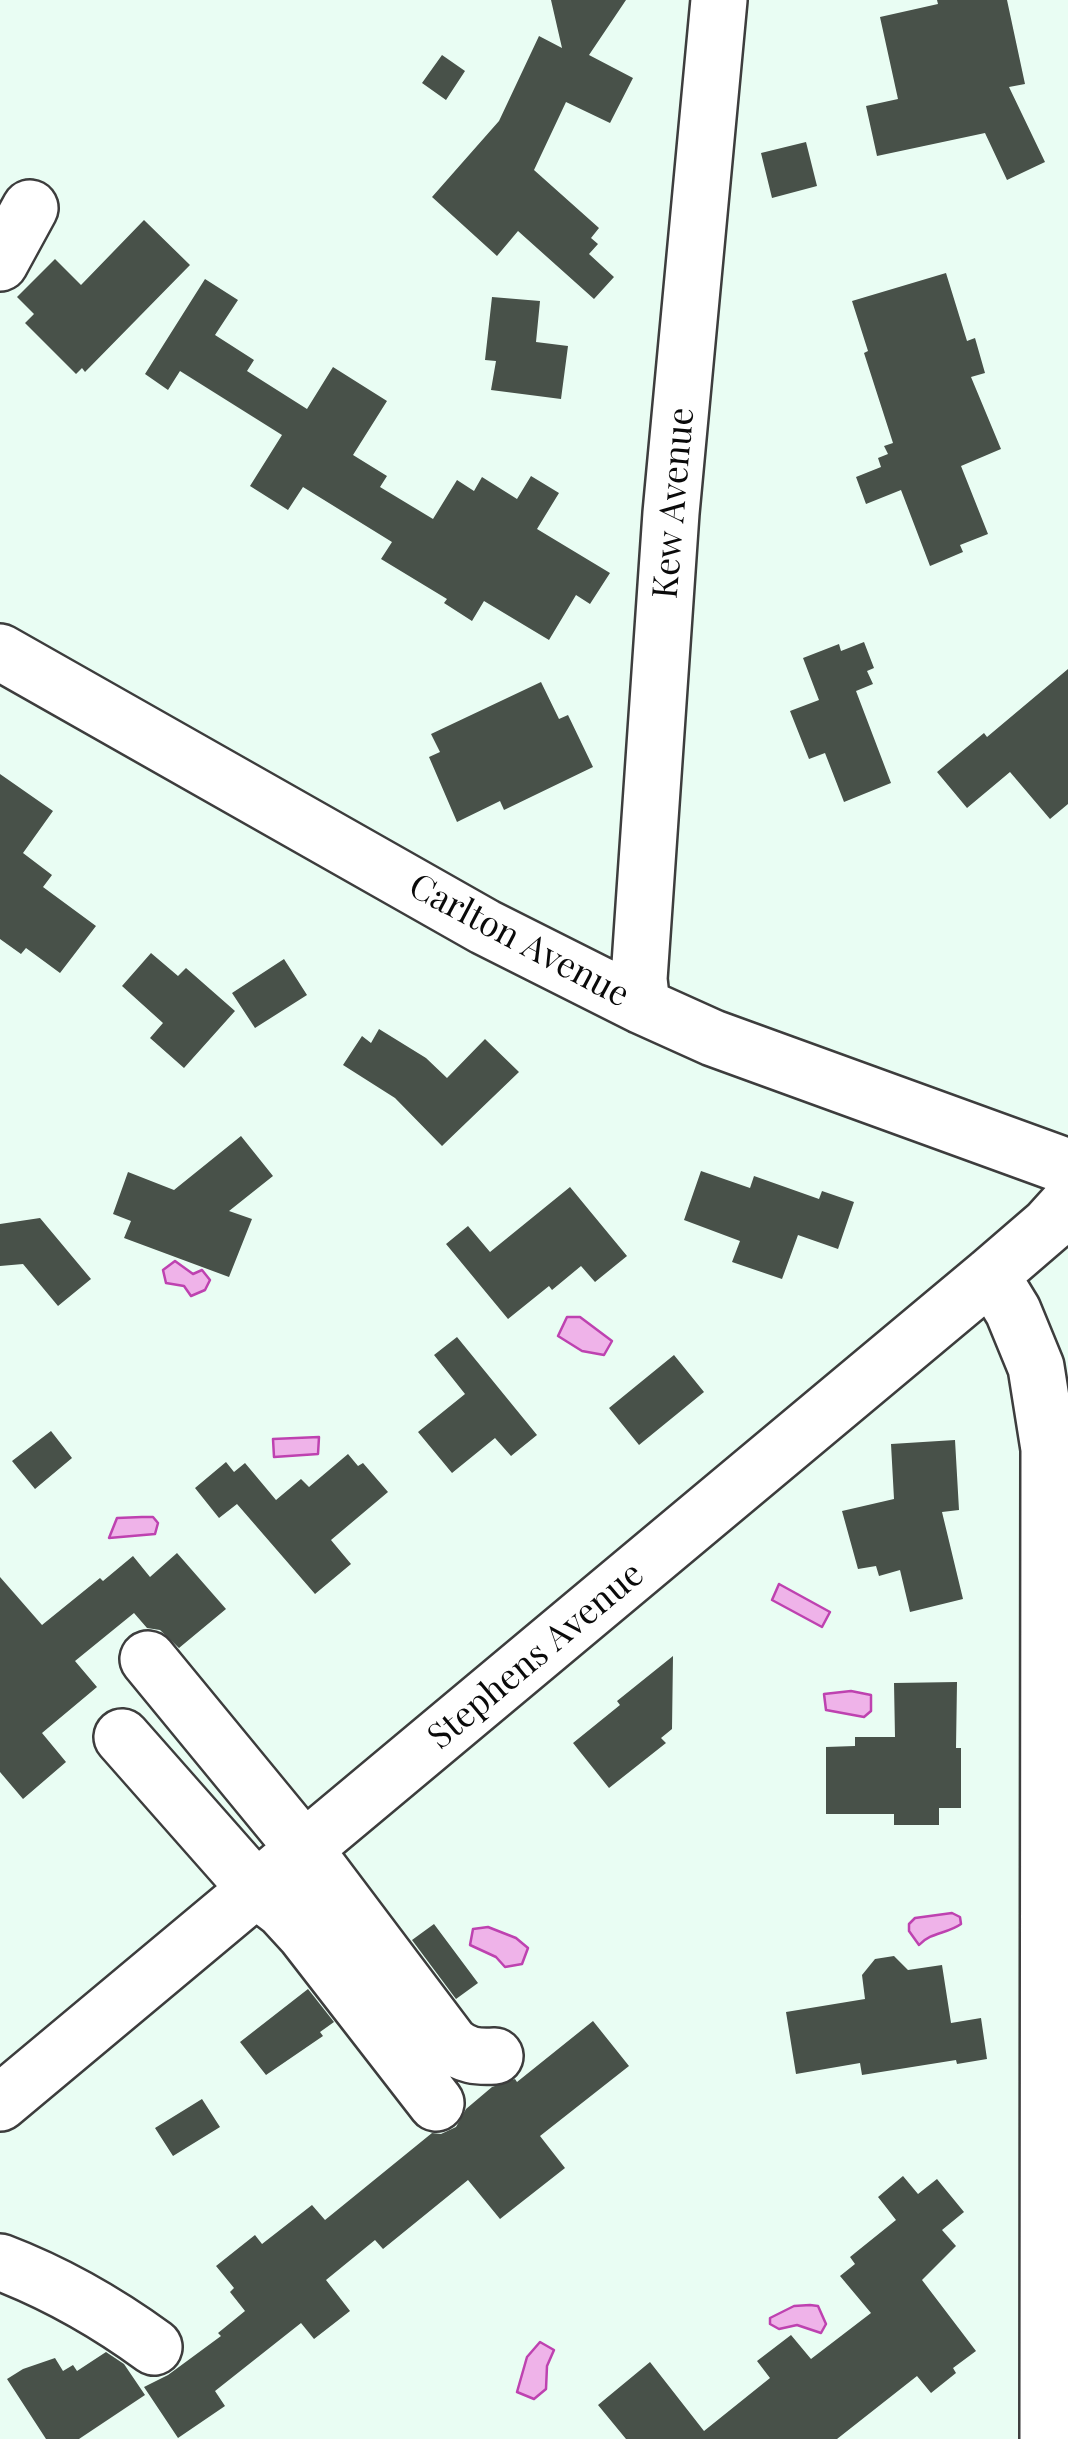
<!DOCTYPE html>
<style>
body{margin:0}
canvas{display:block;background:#e9fdf3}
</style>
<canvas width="1068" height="2439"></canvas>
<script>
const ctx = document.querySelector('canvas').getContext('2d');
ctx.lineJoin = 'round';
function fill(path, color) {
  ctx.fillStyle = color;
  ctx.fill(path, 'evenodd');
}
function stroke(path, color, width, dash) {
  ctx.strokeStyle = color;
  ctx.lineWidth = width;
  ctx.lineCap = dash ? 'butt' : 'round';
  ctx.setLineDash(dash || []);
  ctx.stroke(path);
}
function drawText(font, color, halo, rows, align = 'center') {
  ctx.font = font + ' "Playfair Display",serif';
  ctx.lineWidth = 10;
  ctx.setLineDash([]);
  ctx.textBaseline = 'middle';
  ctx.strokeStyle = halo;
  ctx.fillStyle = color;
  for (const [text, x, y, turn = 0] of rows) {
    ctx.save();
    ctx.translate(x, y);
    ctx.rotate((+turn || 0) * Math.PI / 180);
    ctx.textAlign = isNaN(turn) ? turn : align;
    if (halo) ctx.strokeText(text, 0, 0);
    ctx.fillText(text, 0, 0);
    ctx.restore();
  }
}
const water = new Path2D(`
 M 175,1261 L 193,1274 L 202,1270 L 210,1280 L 205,1290 L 191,1296 L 184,1286 L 166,1283 L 163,1270 Z
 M 567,1317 L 580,1317 L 612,1341 L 604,1355 L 582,1351 L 558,1336 Z
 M 319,1437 L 318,1454 L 274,1457 L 273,1439 Z
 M 142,1517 L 153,1517 L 158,1523 L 155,1534 L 109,1538 L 117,1518 Z
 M 779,1584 L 830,1612 L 822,1627 L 772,1600 Z
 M 851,1691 L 871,1695 L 871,1711 L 864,1717 L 826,1710 L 824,1694 Z
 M 952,1913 L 960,1917 L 961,1924 C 947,1934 931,1932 919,1945 L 909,1931 L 909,1924 L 915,1918 Z
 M 488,1927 L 516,1938 L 528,1948 L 522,1964 L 505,1967 L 496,1957 L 470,1945 L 473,1929 Z
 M 810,2305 L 818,2306 L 826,2324 L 821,2333 L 797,2325 L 779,2329 L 770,2324 L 770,2318 L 794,2306 Z
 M 540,2342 L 554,2350 L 547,2366 L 546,2389 L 534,2399 L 517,2392 L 527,2357 Z`);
fill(water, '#efb3e9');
stroke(water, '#be42b0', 2.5);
fill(new Path2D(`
 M 551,0 L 626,0 L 589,55 L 633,78 L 610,123 L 566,102 L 534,170 L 599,228 L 591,238 L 598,244 L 589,254 L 614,277 L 594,299 L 518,231 L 497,256 L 432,197 L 499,121 L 539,36 L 562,48 Z
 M 937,0 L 1007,0 L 1025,84 L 1009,87 L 1045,162 L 1007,180 L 985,133 L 877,156 L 866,106 L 898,99 L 880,17 L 938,4 Z
 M 442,55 L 465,71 L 446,100 L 422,83 Z
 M 806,142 L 817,186 L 772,198 L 761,153 Z
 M 144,220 L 190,265 L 85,372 L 82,368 L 76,374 L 25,323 L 34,314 L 17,297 L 55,259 L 81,285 Z
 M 946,273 L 967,341 L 975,338 L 985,373 L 971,377 L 1001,449 L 961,466 L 988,534 L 960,545 L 963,552 L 930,566 L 901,490 L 866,504 L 856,477 L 881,467 L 878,458 L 888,454 L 884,446 L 893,443 L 864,353 L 868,351 L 852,301 Z
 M 205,279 L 238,300 L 215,335 L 254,360 L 247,371 L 307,409 L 333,367 L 387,401 L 353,455 L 387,476 L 380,487 L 433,519 L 457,480 L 474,491 L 482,477 L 517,499 L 531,476 L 559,493 L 537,529 L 610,573 L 590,604 L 576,595 L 549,640 L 484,601 L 472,621 L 444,603 L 447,599 L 381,559 L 392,542 L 303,487 L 288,510 L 250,486 L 282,435 L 180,371 L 168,390 L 145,374 Z
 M 492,297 L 540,301 L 536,342 L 568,346 L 561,399 L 491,390 L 496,361 L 485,360 Z
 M 864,642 L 874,668 L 867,671 L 873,684 L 856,691 L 891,783 L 844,802 L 825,753 L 809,759 L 790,711 L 819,700 L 803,658 L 839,644 L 841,651 Z
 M 1068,669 L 1068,804 L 1050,819 L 1010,772 L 967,808 L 937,772 L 984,733 L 987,737 Z
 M 541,682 L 559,719 L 568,715 L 593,767 L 504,810 L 500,801 L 457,822 L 429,757 L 440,752 L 431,734 Z
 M 0,774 L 53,811 L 23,853 L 52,875 L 43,887 L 96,926 L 60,973 L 26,948 L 21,954 L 0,939 Z
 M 151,953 L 178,976 L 186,968 L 235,1011 L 184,1068 L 150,1038 L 163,1023 L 122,986 Z
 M 284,959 L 307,995 L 255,1028 L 232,993 Z
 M 379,1029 L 426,1058 L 447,1078 L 485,1039 L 519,1072 L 442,1146 L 395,1098 L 343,1065 L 362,1036 L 371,1043 Z
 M 241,1136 L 273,1176 L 229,1211 L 252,1219 L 229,1277 L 124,1238 L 131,1221 L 113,1214 L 128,1172 L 174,1190 Z
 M 701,1171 L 750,1188 L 754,1176 L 819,1199 L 822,1191 L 854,1202 L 838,1249 L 798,1235 L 782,1279 L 732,1262 L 740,1241 L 684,1220 Z
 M 570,1187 L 627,1256 L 595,1282 L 581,1266 L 552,1290 L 549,1286 L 508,1319 L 446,1244 L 468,1226 L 490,1252 Z
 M 40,1218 L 91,1279 L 58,1306 L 23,1264 L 0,1266 L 0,1224 Z
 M 457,1337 L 537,1435 L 511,1456 L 495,1438 L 452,1473 L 418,1432 L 465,1394 L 434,1355 Z
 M 674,1355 L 704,1392 L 639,1445 L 609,1408 Z
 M 51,1431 L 72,1458 L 35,1489 L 12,1461 Z
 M 955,1440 L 959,1510 L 942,1512 L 963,1599 L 910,1612 L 900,1570 L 879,1576 L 876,1566 L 858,1569 L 842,1511 L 894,1499 L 891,1444 Z
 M 348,1454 L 358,1466 L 363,1463 L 388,1492 L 331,1540 L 351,1564 L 315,1594 L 237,1504 L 219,1518 L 195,1488 L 226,1462 L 234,1472 L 245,1463 L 276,1500 L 301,1479 L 309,1487 Z
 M 177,1553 L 226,1609 L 179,1648 L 160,1630 L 147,1628 L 134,1613 L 75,1661 L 97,1687 L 42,1733 L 66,1762 L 23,1799 L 0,1772 L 0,1577 L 42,1625 L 100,1578 L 103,1581 L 133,1556 L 150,1577 Z
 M 673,1656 L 672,1729 L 661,1738 L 666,1743 L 609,1788 L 573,1743 L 620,1705 L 617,1701 Z
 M 957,1682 L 956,1748 L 961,1748 L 961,1808 L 939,1808 L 939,1825 L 894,1825 L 894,1814 L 826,1814 L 826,1747 L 855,1746 L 855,1737 L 895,1737 L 894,1683 Z
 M 434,1924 L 478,1983 L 456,1999 L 412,1940 Z
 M 894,1956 L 908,1970 L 942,1965 L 951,2023 L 981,2018 L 987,2059 L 957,2064 L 956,2060 L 862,2075 L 860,2063 L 796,2074 L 786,2012 L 865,1999 L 862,1975 L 875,1959 Z
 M 308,1989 L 334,2022 L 320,2032 L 323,2036 L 266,2075 L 240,2042 Z
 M 593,2021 L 629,2066 L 540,2136 L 565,2168 L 500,2219 L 468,2180 L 383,2249 L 375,2240 L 326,2280 L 350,2311 L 314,2339 L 301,2323 L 215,2391 L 225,2406 L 178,2438 L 144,2387 L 168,2375 L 221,2336 L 218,2333 L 245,2311 L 230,2292 L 234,2288 L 216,2266 L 255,2235 L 262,2244 L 312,2205 L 325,2220 L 432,2133 L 441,2134 L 456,2127 L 466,2109 L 492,2087 L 515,2079 L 517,2082 Z
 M 202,2099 L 220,2127 L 173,2156 L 155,2128 Z
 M 903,2176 L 918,2194 L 937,2179 L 964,2212 L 942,2230 L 956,2246 L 922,2280 L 976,2351 L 953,2368 L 956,2373 L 931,2393 L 917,2376 L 837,2439 L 626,2439 L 598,2405 L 650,2362 L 704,2431 L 770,2378 L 757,2361 L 791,2335 L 811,2359 L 871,2313 L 840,2276 L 855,2264 L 850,2257 L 896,2220 L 878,2197 Z
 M 106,2352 L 124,2364 L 145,2395 L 79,2439 L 46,2439 L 7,2379 L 23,2369 L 55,2358 L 63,2371 L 73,2365 L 77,2371 Z`), '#485149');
const minor = new Path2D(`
 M 0,263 L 30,208
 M 0,652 L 485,927 L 642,1006 L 713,1038 L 1068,1167
 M 642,1006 L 639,979 L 671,513 L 719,0
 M 991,1275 L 1013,1311 L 1036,1367 L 1049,1449 L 1048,2439
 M 148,1659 L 305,1850 L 451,2044 C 465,2056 477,2057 495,2056
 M 122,1737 L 257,1890 L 283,1910 L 305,1934 L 436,2103
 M 0,2103 L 991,1275 L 1049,1225 L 1068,1204
 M 0,2262 C 55,2283 106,2312 154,2347`);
stroke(minor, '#3d3d3d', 60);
stroke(minor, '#fff', 55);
drawText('35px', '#0a0a0a', '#fff', [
 ["Kew Avenue",674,503,-85],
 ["Carlton Avenue",519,941,28],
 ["Stephens Avenue",536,1656,-40]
]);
</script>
